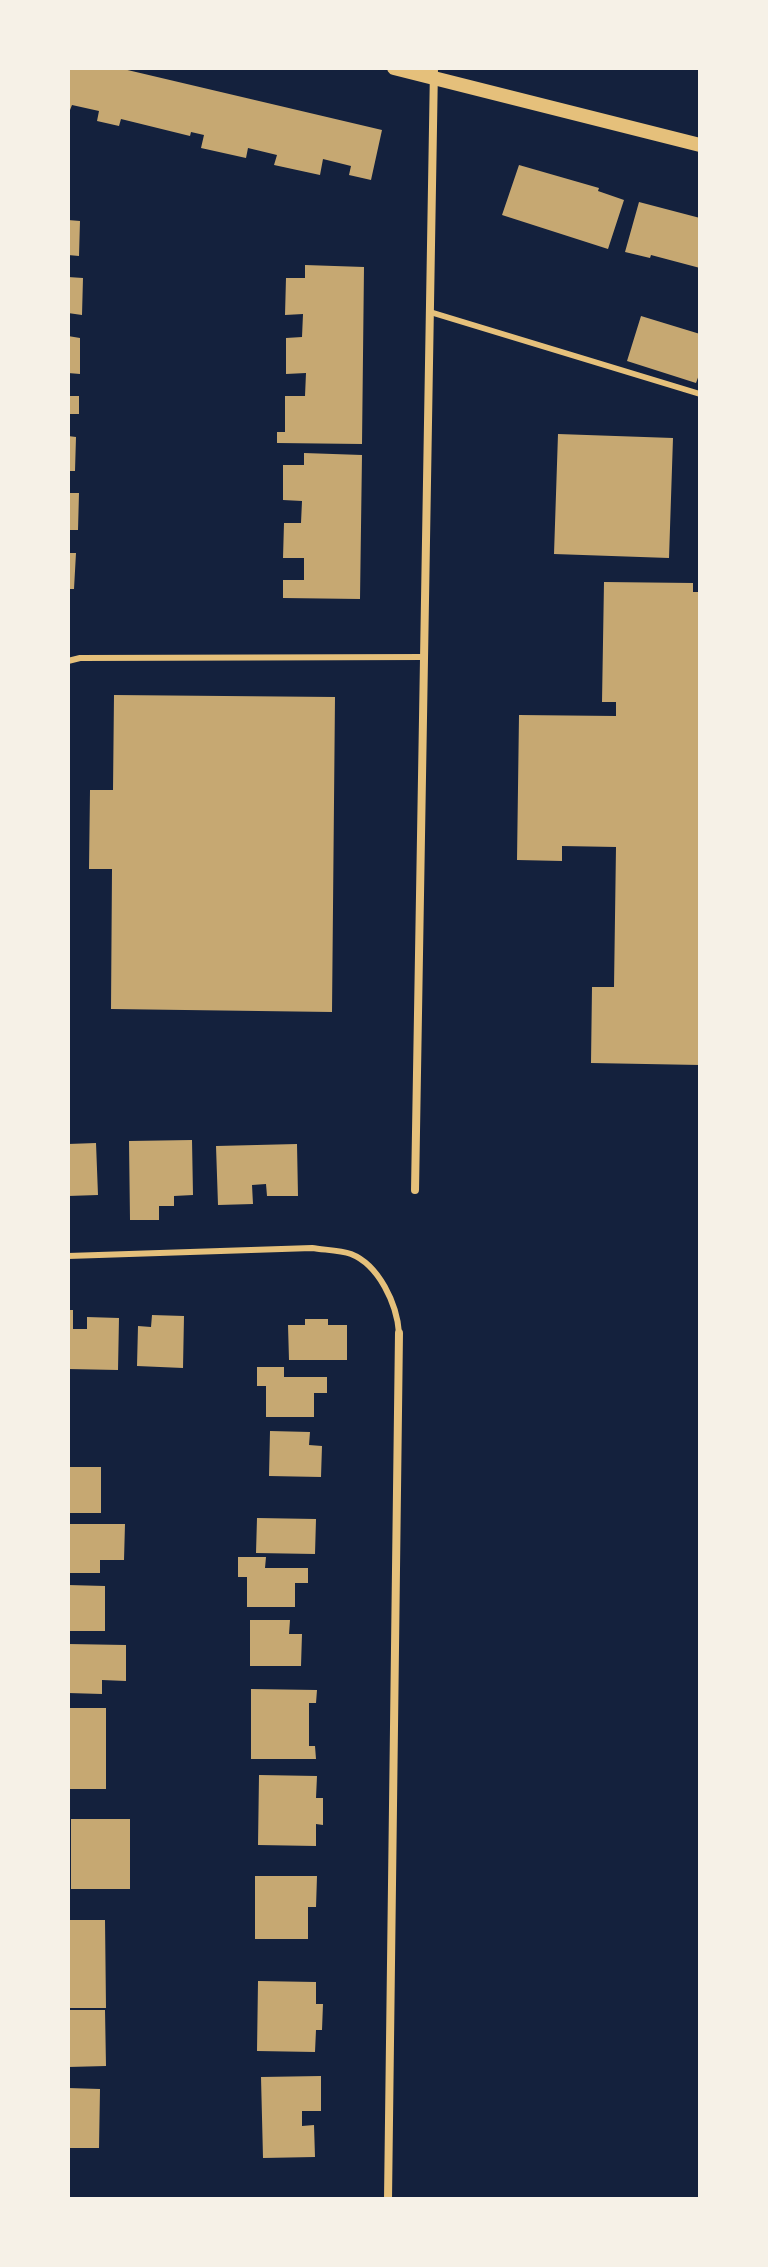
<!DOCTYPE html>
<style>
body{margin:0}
#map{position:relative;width:768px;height:2267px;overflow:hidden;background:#14213d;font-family:"Titillium Web",sans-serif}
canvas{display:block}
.frame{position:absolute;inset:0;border:70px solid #f6f1e7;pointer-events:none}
</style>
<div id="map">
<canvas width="768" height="2267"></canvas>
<div class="frame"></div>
</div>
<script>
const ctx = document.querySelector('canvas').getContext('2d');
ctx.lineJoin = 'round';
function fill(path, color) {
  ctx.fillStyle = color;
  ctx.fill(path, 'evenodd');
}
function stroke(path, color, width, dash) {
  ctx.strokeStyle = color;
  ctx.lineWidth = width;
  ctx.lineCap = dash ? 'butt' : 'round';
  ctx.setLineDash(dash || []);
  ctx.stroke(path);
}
fill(new Path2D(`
 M 68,68 L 119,68 L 382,130 L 371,180 L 349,175 L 351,166 L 323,159 L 320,175 L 274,165 L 277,155 L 248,148 L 246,158 L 201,148 L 204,135 L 191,132 L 190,136 L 121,119 L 119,126 L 97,121 L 99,111 L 72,105 L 68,115 Z
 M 519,165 L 599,188 L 598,191 L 624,200 L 608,249 L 502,215 Z
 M 639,202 L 700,218 L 700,268 L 651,255 L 650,258 L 625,252 Z
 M 68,220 L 80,221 L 79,256 L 68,255 Z
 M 305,265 L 364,267 L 362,444 L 277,443 L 277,432 L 285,432 L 285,396 L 305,396 L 306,373 L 286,374 L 286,338 L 302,337 L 303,314 L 285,315 L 286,278 L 305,278 Z
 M 68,277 L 83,278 L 82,315 L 68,313 Z
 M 641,316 L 700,334 L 700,372 L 696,383 L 627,361 Z
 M 68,336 L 80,338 L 80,374 L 68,373 Z
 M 68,396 L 79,396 L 79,414 L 68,414 Z
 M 558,434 L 673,438 L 669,558 L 554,554 Z
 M 68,436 L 76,437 L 75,471 L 68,471 Z
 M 304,453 L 362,455 L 360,599 L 283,598 L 283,580 L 304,580 L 304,558 L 283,558 L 284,523 L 301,523 L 302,501 L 283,500 L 283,465 L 304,465 Z
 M 68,493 L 79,493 L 78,530 L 68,530 Z
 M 68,553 L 76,553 L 74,589 L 68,589 Z
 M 604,582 L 693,583 L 693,592 L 700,592 L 700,1065 L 591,1063 L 592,987 L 614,987 L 616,847 L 562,846 L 562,861 L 517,860 L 519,715 L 616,716 L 616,702 L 602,702 Z
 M 114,695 L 335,697 L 332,1012 L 111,1009 L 112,869 L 89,869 L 90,790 L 113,790 Z
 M 192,1140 L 193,1195 L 174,1196 L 174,1206 L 159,1206 L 159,1220 L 130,1220 L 129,1141 Z
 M 96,1143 L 98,1195 L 68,1196 L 68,1144 Z
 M 297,1144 L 298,1196 L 267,1196 L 266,1184 L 252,1185 L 253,1204 L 218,1205 L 216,1146 Z
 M 68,1310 L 73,1310 L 73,1329 L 87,1329 L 87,1317 L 119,1318 L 118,1370 L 68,1369 Z
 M 152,1315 L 184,1316 L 183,1368 L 137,1366 L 138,1326 L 151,1327 Z
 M 305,1319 L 328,1319 L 328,1325 L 347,1325 L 347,1360 L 289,1360 L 288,1325 L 305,1325 Z
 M 257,1367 L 284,1367 L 284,1377 L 327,1377 L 327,1393 L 314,1393 L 314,1417 L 266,1417 L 266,1386 L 257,1386 Z
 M 270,1431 L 310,1432 L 309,1445 L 322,1446 L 321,1477 L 269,1476 Z
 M 68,1467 L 101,1467 L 101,1513 L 68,1513 Z
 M 257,1518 L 316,1519 L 315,1554 L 256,1553 Z
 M 68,1524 L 125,1524 L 124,1560 L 100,1560 L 100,1573 L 68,1573 Z
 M 238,1557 L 266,1557 L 265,1568 L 308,1568 L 308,1583 L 295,1583 L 295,1607 L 247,1607 L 247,1577 L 238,1577 Z
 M 68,1585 L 105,1586 L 105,1631 L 68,1631 Z
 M 250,1620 L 290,1620 L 289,1634 L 302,1634 L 301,1666 L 250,1666 Z
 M 68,1644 L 126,1645 L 126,1681 L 102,1680 L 102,1694 L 68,1693 Z
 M 251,1689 L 317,1690 L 316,1703 L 309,1703 L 309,1746 L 315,1746 L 316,1759 L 251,1759 Z
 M 68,1708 L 106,1708 L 106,1789 L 68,1789 Z
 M 259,1775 L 317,1776 L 316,1798 L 323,1798 L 323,1825 L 316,1824 L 316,1846 L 258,1845 Z
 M 71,1819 L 130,1819 L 130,1889 L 71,1889 Z
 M 255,1876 L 317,1876 L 316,1907 L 308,1907 L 308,1939 L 255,1939 Z
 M 68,1920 L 105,1920 L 106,2008 L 68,2008 L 70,1951 L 68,1951 Z
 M 258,1981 L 316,1982 L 316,2004 L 323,2004 L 322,2030 L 316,2030 L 315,2052 L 257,2051 Z
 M 70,2010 L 105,2010 L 106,2066 L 68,2067 Z
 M 321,2076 L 321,2111 L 302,2111 L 302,2126 L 314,2125 L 315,2157 L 263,2158 L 261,2077 Z
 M 68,2088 L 100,2089 L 99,2148 L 68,2148 Z`), '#c6a872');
stroke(new Path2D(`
 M 430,312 L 700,394
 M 68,661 L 80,658 L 424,657
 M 68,1256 L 312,1248 C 324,1250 340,1250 351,1254 C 379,1265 397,1304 399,1333`), '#e5c07b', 6);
stroke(new Path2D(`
 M 415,1190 L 434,68
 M 388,2199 L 399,1333`), '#e5c07b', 8);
stroke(new Path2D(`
 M 394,68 L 700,145`), '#e5c07b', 14);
</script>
